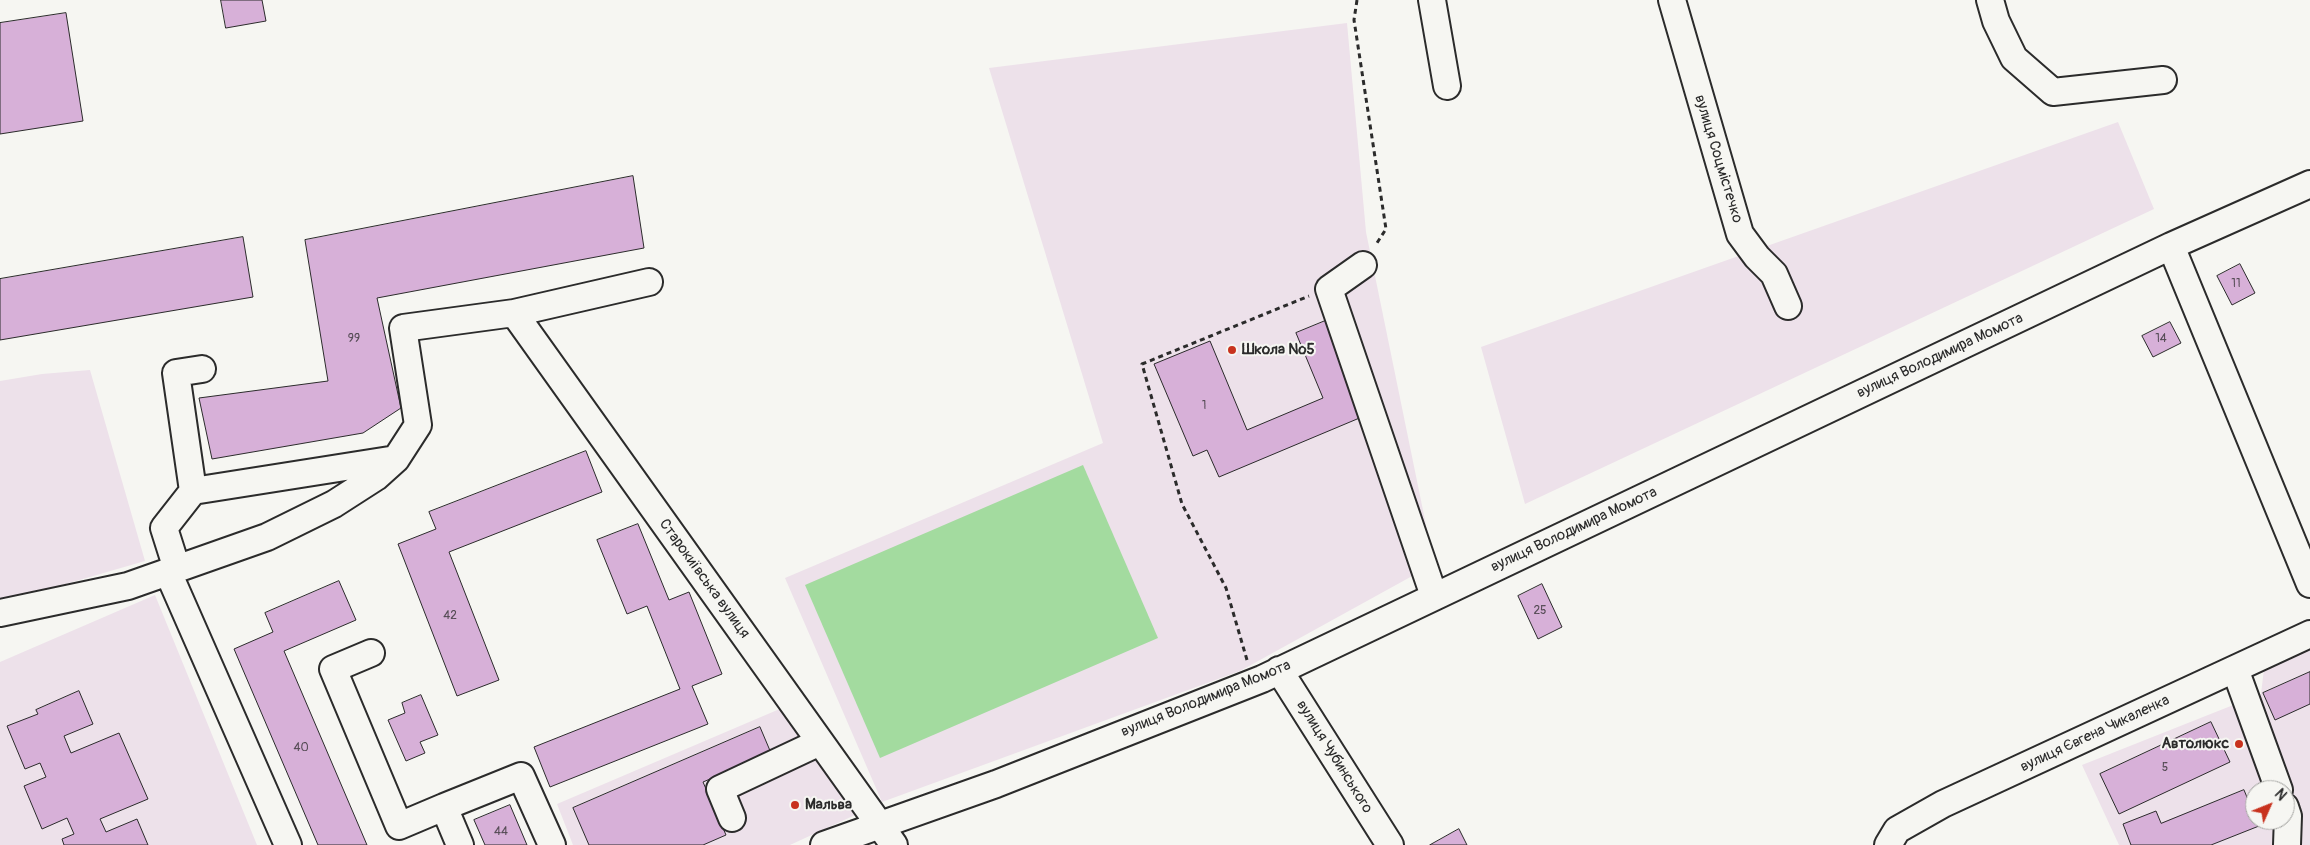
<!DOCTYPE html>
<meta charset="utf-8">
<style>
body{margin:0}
#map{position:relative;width:2310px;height:845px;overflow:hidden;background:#f6f6f2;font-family:Pangolin,sans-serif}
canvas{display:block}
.north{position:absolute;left:2245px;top:780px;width:50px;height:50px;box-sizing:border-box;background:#f6f6f2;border:1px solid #a5a5a2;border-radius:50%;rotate:46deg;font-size:14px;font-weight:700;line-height:20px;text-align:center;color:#2b2b2b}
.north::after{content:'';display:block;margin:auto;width:18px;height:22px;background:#c8321e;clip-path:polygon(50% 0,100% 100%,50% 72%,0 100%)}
</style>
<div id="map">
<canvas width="2310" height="845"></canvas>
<div class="north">N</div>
</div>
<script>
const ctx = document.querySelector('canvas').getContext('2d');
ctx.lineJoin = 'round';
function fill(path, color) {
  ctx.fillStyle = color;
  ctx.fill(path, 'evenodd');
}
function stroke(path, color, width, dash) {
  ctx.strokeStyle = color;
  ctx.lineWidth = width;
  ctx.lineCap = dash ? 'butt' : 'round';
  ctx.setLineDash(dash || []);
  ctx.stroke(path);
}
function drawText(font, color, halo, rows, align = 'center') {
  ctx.font = font + ' Pangolin,sans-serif';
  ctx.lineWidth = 4;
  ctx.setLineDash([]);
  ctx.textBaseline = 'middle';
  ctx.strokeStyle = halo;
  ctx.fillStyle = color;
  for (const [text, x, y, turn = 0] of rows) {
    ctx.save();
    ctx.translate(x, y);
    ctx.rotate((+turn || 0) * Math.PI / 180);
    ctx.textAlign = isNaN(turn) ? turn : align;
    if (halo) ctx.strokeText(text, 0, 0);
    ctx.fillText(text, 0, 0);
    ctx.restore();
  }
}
fill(new Path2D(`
 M 1347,23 L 1366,232 L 1434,564 L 1240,671 L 882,802 L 785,578 L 1103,443 L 989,68 Z
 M 2118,122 L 2154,209 L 1525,504 L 1481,347 Z
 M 90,370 L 145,561 L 0,603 L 0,381 L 42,374 Z
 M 155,595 L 257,845 L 0,845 L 0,662 Z
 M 2310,649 L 2310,845 L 2119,845 L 2082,765 L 2261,694 L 2264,669 ZM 2255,790 L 2285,790 L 2285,820 L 2255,820 Z
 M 782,708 L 855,815 L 790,845 L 573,845 L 557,804 Z`), '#ede1ea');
fill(new Path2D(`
 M 1083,465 L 1158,638 L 880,758 L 805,585 Z`), '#a3db9f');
const building = new Path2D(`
 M 221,0 L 262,0 L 266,21 L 226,28 Z
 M 66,13 L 83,121 L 0,134 L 0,23 Z
 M 633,176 L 644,248 L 377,298 L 401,408 L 363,433 L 212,459 L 199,398 L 328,381 L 305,240 Z
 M 243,237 L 253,297 L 0,340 L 0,279 Z
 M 2240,264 L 2255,293 L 2232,305 L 2217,276 Z
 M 1330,319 L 1369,414 L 1219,477 L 1207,450 L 1193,456 L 1154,364 L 1210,341 L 1247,430 L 1323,398 L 1296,333 Z
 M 2170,322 L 2181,343 L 2153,357 L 2142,336 Z
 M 586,451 L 602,492 L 449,552 L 499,680 L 457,696 L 398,544 L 436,529 L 429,512 Z
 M 638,524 L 669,600 L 689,592 L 722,674 L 692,686 L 708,724 L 550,787 L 534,747 L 680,689 L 647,606 L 627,614 L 597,540 Z
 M 339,581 L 356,620 L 284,651 L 367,845 L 318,845 L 234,649 L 273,632 L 265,613 Z
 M 1542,584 L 1562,627 L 1538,639 L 1518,596 Z
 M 2310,672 L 2310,704 L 2275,720 L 2263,693 Z
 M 79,691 L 93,724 L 64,736 L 71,753 L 119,733 L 148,799 L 100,819 L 106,832 L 137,819 L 148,845 L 64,845 L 62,839 L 74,834 L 67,818 L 42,829 L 24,786 L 46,777 L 40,763 L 25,769 L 7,726 L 38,714 L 36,710 Z
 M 421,695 L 438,735 L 420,742 L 425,753 L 406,761 L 388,720 L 405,713 L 402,703 Z
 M 2211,722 L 2230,762 L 2119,814 L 2100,774 Z
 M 760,727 L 771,753 L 703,782 L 726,835 L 703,845 L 589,845 L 573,808 Z
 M 2244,790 L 2259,826 L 2211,845 L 2131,845 L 2123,824 L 2156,811 L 2161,823 Z
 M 510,805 L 527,845 L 485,845 L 474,820 Z
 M 1459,829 L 1467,845 L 1430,845 Z`);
fill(building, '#d7b0d8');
stroke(building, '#2b2b2b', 1);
const minor = new Path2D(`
 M 1432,0 L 1447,86
 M 1672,0 L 1740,234 L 1757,257 L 1774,274 L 1788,306
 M 1990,0 L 1996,21 L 2014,58 L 2053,92 L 2163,80
 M 2171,246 L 2310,584
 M 1363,265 L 1329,289 L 1434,596
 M 514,313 L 894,845
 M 202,369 L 176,373 L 193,491 L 396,459 L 418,425 L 403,328 L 514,313 L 649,282
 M 177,569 L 164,528 L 193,491
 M 168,572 L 288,845
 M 0,613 L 128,586 L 267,537 L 334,504 L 376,477 L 396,459
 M 371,653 L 333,669 L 399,826 L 444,807
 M 2235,669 L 2279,790
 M 1279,670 L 1390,845
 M 2285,807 L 2288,816 L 2287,845
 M 732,818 L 720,789 L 820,742
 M 460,845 L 444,807 L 521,776 L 552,845
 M 824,845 L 996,784 L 1262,679 L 2171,246 L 2310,184
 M 1888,845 L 1897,830 L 1943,804 L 2310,634`);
stroke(minor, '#2b2b2b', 30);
stroke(new Path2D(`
 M 1357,0 L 1354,20 L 1386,229 L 1375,246
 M 1247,660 L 1226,588 L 1182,504 L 1142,364 L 1309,296`), '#2b2b2b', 3, [5, 4]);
stroke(minor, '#f6f6f2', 26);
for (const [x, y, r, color] of [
 [1232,350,5,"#c8321e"],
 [2239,744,5,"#c8321e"],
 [795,805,5,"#c8321e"]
]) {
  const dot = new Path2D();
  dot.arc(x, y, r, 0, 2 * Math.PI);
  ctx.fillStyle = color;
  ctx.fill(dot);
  stroke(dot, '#f6f6f2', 2);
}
drawText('12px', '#564c56', null, [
 ["11",2236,284],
 ["99",354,339],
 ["14",2161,339],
 ["1",1204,406],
 ["25",1540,611],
 ["42",450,616],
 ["40",301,748],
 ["5",2165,768],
 ["44",501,832]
]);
drawText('15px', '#2b2b2b', '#f6f6f2', [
 ["вулиця Соцмістечко",1718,159,73],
 ["вулиця Володимира Момота",1940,356,-25],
 ["вулиця Володимира Момота",1574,530,-25],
 ["Старокиївська вулиця",704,579,54],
 ["вулиця Володимира Момота",1206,699,-22],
 ["вулиця Євгена Чикаленка",2095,734,-25],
 ["вулиця Чубинського",1334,757,58]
]);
drawText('bold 15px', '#2b2b2b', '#f6f6f2', [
 ["Школа №5",1242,350],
 ["Автолюкс",2229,744,"right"],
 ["Мальва",805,805]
], 'left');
</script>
